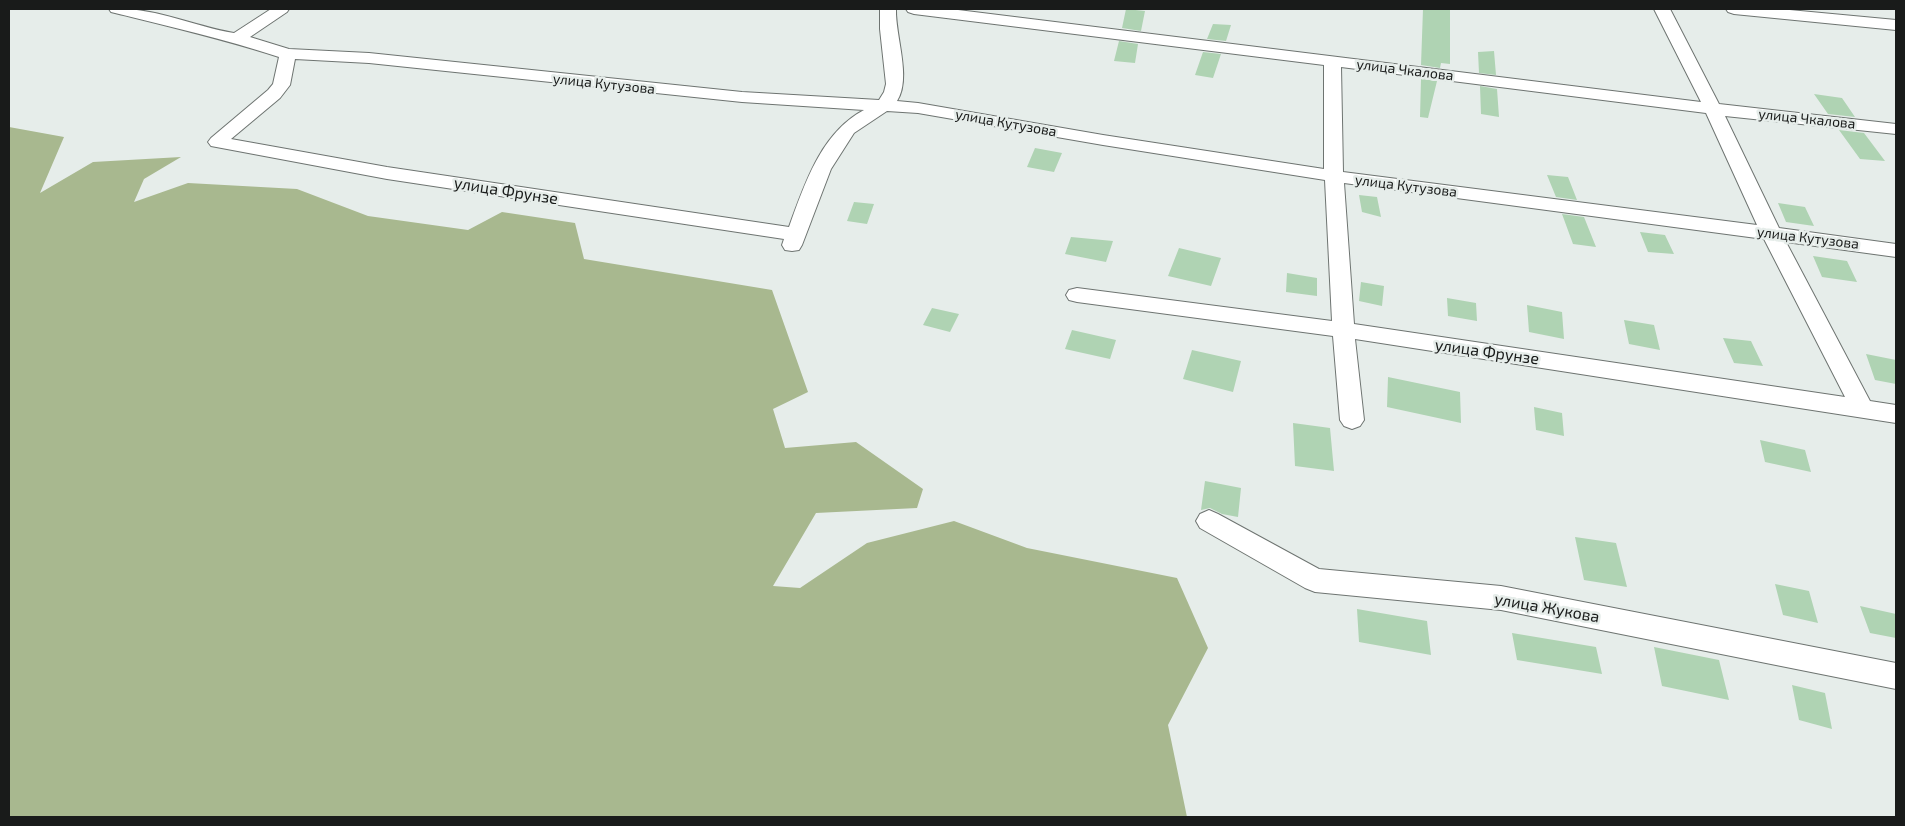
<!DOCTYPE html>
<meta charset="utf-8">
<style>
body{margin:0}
#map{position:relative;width:1905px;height:826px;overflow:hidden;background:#e6edea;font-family:"Exo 2",sans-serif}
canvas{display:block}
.frame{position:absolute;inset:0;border:10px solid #191b1a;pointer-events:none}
</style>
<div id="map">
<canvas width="1905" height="826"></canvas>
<div class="frame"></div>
</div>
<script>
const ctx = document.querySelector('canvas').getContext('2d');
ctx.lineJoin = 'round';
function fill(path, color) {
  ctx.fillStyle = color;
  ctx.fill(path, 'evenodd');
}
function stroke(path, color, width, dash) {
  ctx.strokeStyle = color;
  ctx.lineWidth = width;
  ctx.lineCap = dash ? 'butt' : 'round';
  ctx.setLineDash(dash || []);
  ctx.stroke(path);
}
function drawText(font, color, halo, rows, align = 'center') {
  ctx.font = font + ' "Exo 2",sans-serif';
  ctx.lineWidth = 5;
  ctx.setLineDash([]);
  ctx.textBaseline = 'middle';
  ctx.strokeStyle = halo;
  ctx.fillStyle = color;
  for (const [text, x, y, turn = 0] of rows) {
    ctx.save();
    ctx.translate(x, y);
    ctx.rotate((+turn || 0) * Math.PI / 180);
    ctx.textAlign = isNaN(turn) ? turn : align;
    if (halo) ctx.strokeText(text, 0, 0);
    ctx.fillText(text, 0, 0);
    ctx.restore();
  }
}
fill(new Path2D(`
 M 9,127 L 64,137 L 40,193 L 93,162 L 181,157 L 144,179 L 134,202 L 188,183 L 297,189 L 368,216 L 468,230 L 502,212 L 575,223 L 584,259 L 772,290 L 808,392 L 773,409 L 785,448 L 856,442 L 923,489 L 917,508 L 816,513 L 773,586 L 800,588 L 867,543 L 954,521 L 1027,548 L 1177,578 L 1208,648 L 1168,725 L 1187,817 L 9,817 Z`), '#a8b88f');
fill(new Path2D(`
 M 1126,9 L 1145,11 L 1141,31 L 1122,28 Z
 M 1423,9 L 1450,9 L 1450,64 L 1441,63 L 1440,68 L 1421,65 Z
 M 1213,24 L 1231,25 L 1226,41 L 1207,39 Z
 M 1119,41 L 1138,44 L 1135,63 L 1114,61 Z
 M 1494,51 L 1496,75 L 1479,73 L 1478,52 Z
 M 1203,52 L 1221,54 L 1213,78 L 1195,75 Z
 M 1421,79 L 1437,81 L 1428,118 L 1420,117 Z
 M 1480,86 L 1497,89 L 1499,117 L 1481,114 Z
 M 1814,94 L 1842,98 L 1855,117 L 1828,114 Z
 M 1839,130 L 1864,133 L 1885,161 L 1860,159 Z
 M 1035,148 L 1062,153 L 1054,172 L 1027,167 Z
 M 1547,175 L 1568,177 L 1577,200 L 1556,197 Z
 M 1359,195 L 1377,197 L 1381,217 L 1362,212 Z
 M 854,202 L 874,204 L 867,224 L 847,221 Z
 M 1778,203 L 1805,207 L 1814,226 L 1786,222 Z
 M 1562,214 L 1584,217 L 1596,247 L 1573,244 Z
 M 1640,232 L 1665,235 L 1674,254 L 1648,252 Z
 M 1071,237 L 1113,241 L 1106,262 L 1065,254 Z
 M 1179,248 L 1221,258 L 1211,286 L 1168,276 Z
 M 1813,256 L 1847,261 L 1857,282 L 1822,277 Z
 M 1287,273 L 1317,278 L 1317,296 L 1286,292 Z
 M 1361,282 L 1384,286 L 1382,306 L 1359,301 Z
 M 1447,298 L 1476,303 L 1477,321 L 1448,316 Z
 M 1527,305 L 1562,312 L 1564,339 L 1529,332 Z
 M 932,308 L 959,314 L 950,332 L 923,325 Z
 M 1624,320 L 1654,325 L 1660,350 L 1629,344 Z
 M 1072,330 L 1116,340 L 1110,359 L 1065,349 Z
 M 1723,338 L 1751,341 L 1763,366 L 1734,363 Z
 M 1192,350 L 1241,361 L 1233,392 L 1183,379 Z
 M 1866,354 L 1896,360 L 1896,384 L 1875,380 Z
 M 1388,377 L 1460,392 L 1461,423 L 1387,407 Z
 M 1534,407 L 1562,413 L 1564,436 L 1536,430 Z
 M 1293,423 L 1330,428 L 1334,471 L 1295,466 Z
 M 1760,440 L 1805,450 L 1811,472 L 1765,462 Z
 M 1205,481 L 1241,488 L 1238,517 L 1222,514 L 1210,508 L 1201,510 Z
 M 1575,537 L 1616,543 L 1627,587 L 1584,580 Z
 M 1775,584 L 1809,591 L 1818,623 L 1783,615 Z
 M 1860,606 L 1896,614 L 1896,638 L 1870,633 Z
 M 1357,609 L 1427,621 L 1431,655 L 1359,642 Z
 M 1512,633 L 1596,647 L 1602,674 L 1517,660 Z
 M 1654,647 L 1719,660 L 1729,700 L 1662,686 Z
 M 1792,685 L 1825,693 L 1832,729 L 1799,720 Z`), '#afd3b3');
const street = new Path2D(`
 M 109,9 C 153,6 192,26 234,33 L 271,9 L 289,9 L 287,12 L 250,37 L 289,49 L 369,53 L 742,92 L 879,100 L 884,92 L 886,84 L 880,29 L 880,9 L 896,9 C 895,36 912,78 897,101 L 918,103 L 1103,135 L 1324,169 L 1324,65 L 914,14 L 908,12 L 906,9 L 950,9 L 1701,102 L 1654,9 L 1670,9 L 1719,104 L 1896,124 L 1896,134 L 1725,116 L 1779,228 L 1896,244 L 1896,257 L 1786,242 L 1870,401 L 1896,405 L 1896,423 L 1355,339 L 1364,420 L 1360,426 L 1352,429 L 1344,426 L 1340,420 L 1333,336 L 1077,302 L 1069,300 L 1066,295 L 1069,290 L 1077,288 L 1332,321 L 1325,180 L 1103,145 L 918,113 L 887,111 L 854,133 L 831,169 L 802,245 L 799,250 L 792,251 L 785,250 L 782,245 L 784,239 L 387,179 L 211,146 L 208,142 L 211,138 L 268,90 L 273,84 L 279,57 C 224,39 168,26 111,12 ZM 295,59 L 369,63 L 742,102 L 864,110 C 821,133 805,183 789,227 L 387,167 L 231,139 L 280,98 L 290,85 ZM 1341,67 L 1706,113 L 1757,225 L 1343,172 ZM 1344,183 L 1764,239 L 1845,397 L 1354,324 Z
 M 1726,9 L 1779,9 L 1896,20 L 1896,30 L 1734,14 L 1728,12 Z
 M 1209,510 L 1218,514 L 1319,569 L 1501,586 L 1896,663 L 1896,689 L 1501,610 L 1315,592 L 1305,588 L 1200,528 L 1196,521 L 1200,514 Z`);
stroke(street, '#6e7471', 2);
fill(street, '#fff');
drawText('14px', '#191b1a', '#e6edea', [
 ["улица Чкалова",1405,70,7],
 ["улица Кутузова",604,84,6],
 ["улица Чкалова",1807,119,6],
 ["улица Кутузова",1006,123,10],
 ["улица Кутузова",1406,186,7],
 ["улица Кутузова",1808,238,7]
]);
drawText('16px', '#191b1a', '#e6edea', [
 ["улица Фрунзе",506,191,9],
 ["улица Фрунзе",1487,352,8],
 ["улица Жукова",1547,608,10]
]);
</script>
